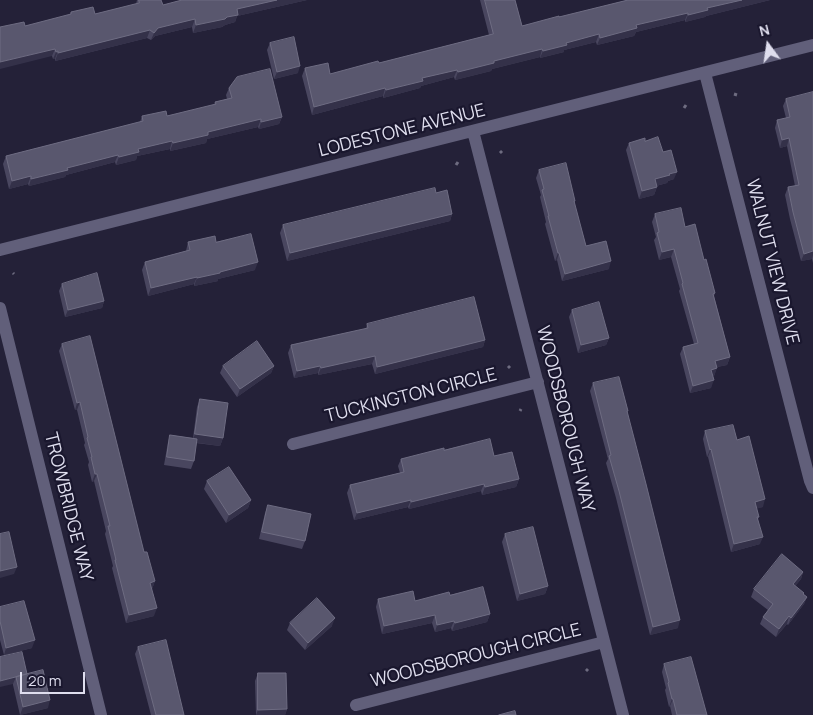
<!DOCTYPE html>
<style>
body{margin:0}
#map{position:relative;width:813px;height:715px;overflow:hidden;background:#242138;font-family:Manrope,sans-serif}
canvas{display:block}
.north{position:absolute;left:743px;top:20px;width:50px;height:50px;-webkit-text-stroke:4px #1a172e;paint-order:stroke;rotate:346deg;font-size:14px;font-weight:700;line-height:20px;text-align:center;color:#dfdeee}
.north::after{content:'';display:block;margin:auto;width:18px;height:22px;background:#dfdeee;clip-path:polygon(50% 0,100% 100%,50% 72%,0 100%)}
.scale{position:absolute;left:20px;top:672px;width:65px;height:22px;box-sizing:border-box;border:2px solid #dfdeee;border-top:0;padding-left:6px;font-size:15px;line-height:18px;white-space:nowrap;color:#dfdeee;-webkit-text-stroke:4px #1a172e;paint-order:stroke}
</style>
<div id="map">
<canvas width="813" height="715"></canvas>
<div class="north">N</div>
<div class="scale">20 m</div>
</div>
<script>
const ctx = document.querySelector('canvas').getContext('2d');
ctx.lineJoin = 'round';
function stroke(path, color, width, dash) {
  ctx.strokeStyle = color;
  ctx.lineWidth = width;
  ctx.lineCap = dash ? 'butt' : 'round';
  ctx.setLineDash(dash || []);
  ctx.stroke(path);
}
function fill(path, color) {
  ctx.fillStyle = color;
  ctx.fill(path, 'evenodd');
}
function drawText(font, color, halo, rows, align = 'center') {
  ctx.font = font + ' Manrope,sans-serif';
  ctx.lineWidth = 4.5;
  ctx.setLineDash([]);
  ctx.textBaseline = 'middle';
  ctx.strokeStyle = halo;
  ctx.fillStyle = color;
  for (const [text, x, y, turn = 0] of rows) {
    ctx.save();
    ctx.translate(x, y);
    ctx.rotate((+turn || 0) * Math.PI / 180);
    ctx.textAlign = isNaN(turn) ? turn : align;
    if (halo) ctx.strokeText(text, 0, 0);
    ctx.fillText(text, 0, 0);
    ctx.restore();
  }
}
stroke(new Path2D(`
 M 734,94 L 737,95
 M 684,108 L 686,105
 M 500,151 L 502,153
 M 456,165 L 458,162
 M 13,273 L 14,274
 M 508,366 L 510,368
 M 520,411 L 521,409
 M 572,625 L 574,627
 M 586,671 L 588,669`), '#6e6c80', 3, [4, 2.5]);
stroke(new Path2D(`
 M 705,73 L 810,481 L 813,488
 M 473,131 L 623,715
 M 0,250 L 813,45
 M 0,308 L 101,715
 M 293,444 L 538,382
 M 356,705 L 604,642`), '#615f7a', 12);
fill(new Path2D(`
 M 137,0 L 161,0 L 163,5 L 182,0 L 307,0 L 237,16 L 235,22 L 225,25 L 222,27 L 193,33 L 192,27 L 155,36 L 151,40 L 147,38 L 55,61 L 55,59 L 53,59 L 52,56 L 25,26 L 70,15 L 71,12 L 95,14 L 136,4 Z
 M 480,0 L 515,0 L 522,26 L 559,17 L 628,0 L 770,0 L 706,16 L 705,17 L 685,22 L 685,20 L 636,32 L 634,36 L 597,45 L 596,42 L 564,50 L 564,52 L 540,58 L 540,57 L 492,69 L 491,71 L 455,80 L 454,77 L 421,86 L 420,88 L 383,98 L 383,96 L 312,115 L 302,76 L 305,68 L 330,74 L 379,63 L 489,35 Z
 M 270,43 L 298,73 L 274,79 L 267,50 Z
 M 229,88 L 282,117 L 279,124 L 259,129 L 258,127 L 207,139 L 206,143 L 170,151 L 170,149 L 137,156 L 136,160 L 116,165 L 115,162 L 66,175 L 65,177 L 29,186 L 28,184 L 9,189 L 3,164 L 6,156 L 140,122 L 142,116 L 167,116 L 214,105 L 215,102 L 227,99 L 226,95 Z
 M 813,92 L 813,263 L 812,259 L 801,261 L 790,219 L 785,195 L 788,187 L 795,186 L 787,146 L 780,148 L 775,128 L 777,120 L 786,118 L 783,106 L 786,99 Z
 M 645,141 L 663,152 L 674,179 L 668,181 L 667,183 L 656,186 L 657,187 L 654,195 L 639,199 L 626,150 L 629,143 Z
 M 539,170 L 575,201 L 574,203 L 586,246 L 609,269 L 562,281 L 557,260 L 555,261 L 545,224 L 546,222 L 540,197 L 541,195 L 536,178 Z
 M 436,193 L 452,214 L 450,221 L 287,261 L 280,233 L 283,225 Z
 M 655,214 L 685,227 L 704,260 L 715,293 L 714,296 L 730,357 L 727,365 L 717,367 L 714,376 L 713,376 L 711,388 L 690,393 L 680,354 L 683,347 L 694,344 L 679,291 L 680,289 L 671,257 L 659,260 L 654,240 L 656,237 L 652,222 Z
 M 188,242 L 216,242 L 255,270 L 218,279 L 218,281 L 194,286 L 194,284 L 148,296 L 142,270 L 145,262 L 186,251 Z
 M 62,284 L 104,301 L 102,308 L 65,317 L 59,291 Z
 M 572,310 L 609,338 L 606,345 L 578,353 L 569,317 Z
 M 367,324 L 485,340 L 483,347 L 375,374 L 372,364 L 318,375 L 318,373 L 294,378 L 288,353 L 291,345 L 366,329 Z
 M 62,344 L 155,581 L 152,589 L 154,616 L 126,623 L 112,568 L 113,566 L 105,534 L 106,531 L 94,481 L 92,482 L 88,465 L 89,462 L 84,445 L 85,443 L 77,410 L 75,410 L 59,351 Z
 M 223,366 L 274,366 L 271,373 L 237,397 L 220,373 Z
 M 593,383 L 627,413 L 678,628 L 650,635 L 616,498 L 606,463 L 608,459 L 590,391 Z
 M 200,399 L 223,438 L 220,446 L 196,443 L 194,461 L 191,469 L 164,465 L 168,442 L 170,435 L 193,438 L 197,407 Z
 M 705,431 L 737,440 L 763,507 L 756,508 L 759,517 L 758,519 L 760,544 L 731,552 L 708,457 L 707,457 L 703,439 Z
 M 444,450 L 494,456 L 519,479 L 516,487 L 482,495 L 481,491 L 409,509 L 408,507 L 354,520 L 347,493 L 350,485 L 400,473 L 398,466 L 401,459 Z
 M 207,481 L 251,500 L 248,508 L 226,523 L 204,489 Z
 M 268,505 L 305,541 L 302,549 L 259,539 L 265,513 Z
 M 505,534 L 548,586 L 545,594 L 517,601 L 502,542 Z
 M 803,572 L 801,579 L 795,586 L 807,597 L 804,604 L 788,625 L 787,624 L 776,637 L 760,624 L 763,617 L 768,610 L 751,597 L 754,589 Z
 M 450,595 L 490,614 L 487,622 L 452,631 L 451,628 L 435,632 L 432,623 L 382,634 L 376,607 L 378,599 L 415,601 Z
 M 0,607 L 32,648 L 4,655 L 0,640 Z
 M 290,623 L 332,626 L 305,650 L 287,630 Z
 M 138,647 L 184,715 L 151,715 L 135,654 Z
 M 0,657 L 27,674 L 48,708 L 20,715 L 13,685 L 13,684 Z
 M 664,664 L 707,715 L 672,715 L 670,706 L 669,707 L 665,690 L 666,688 L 662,672 Z
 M 258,673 L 287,709 L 285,715 L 256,715 L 255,681 Z`), '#49465f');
fill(new Path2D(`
 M 277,0 L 307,0 L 237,16 L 235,22 L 225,25 L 222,27 L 193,33 L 196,25 L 237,9 Z
 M 742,0 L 770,0 L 706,16 L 705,17 L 685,22 L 688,15 L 707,8 Z
 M 688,13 L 685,20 L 636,32 L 634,36 L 597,45 L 600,38 L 636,25 Z
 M 195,19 L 192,27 L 155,36 L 151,40 L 154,33 L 158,28 Z
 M 150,30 L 147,38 L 55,61 L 58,53 Z
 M 599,34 L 596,42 L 564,50 L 564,52 L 540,58 L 543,51 L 566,43 Z
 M 55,49 L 52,56 L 0,69 L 0,62 Z
 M 542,49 L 540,57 L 492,69 L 491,71 L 455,80 L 458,72 L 494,61 Z
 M 58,51 L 55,59 L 53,59 L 56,52 Z
 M 300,66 L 298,73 L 274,79 L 277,72 Z
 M 457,70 L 454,77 L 421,86 L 420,88 L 383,98 L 386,90 L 422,78 Z
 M 385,88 L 383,96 L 312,115 L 314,107 Z
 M 282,117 L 279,124 L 259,129 L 261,122 Z
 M 261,119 L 258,127 L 207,139 L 206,143 L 170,151 L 173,143 L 208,132 Z
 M 789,138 L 787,146 L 780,148 L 782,140 Z
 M 172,141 L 170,149 L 137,156 L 136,160 L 116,165 L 119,157 L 138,149 Z
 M 118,155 L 115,162 L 66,175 L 65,177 L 29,186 L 31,179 L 67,168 Z
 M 677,172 L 674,179 L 668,181 L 667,183 L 652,187 L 655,179 Z
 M 31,176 L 28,184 L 9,189 L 12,181 Z
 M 657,187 L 654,195 L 639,199 L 642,191 Z
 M 452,214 L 450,221 L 287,261 L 290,253 Z
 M 674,249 L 671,257 L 659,260 L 662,252 Z
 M 813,251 L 813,255 L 812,259 L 801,261 L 804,254 Z
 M 558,253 L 559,253 L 557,260 L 555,261 Z
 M 611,261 L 609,269 L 562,281 L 565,274 Z
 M 258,262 L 255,270 L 218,279 L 218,281 L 194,286 L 197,278 L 220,272 Z
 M 197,277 L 194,284 L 148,296 L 151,288 Z
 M 104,301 L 102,308 L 65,317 L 68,310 Z
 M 609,338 L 606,345 L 578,353 L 581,345 Z
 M 485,340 L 483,347 L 375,374 L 377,367 Z
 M 375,356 L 372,364 L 318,375 L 321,368 Z
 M 730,357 L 727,365 L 712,368 L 715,361 Z
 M 274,366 L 271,373 L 237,397 L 240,389 Z
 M 320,366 L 318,373 L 294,378 L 297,371 Z
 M 717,368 L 714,376 L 708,377 L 711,370 Z
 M 714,380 L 711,388 L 690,393 L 693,386 Z
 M 80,402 L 77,410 L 75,410 L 77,403 Z
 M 195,434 L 223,438 L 220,446 L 192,442 Z
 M 711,449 L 708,457 L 707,457 L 710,450 Z
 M 95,474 L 97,474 L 94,481 L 92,482 Z
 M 519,479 L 516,487 L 482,495 L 485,487 Z
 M 484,484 L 481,491 L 409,509 L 411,502 Z
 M 765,499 L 763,507 L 752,510 L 755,502 Z
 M 251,500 L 248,508 L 226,523 L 229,515 Z
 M 411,500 L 408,507 L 354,520 L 357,513 Z
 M 763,537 L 760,544 L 731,552 L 734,544 Z
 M 17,567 L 14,574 L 0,578 L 0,571 Z
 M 803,572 L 801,579 L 791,592 L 793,584 Z
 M 155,581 L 152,589 L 147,590 L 150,583 Z
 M 548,586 L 545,594 L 517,601 L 520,594 Z
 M 807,597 L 804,604 L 788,625 L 791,618 Z
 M 157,608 L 154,616 L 126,623 L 129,615 Z
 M 490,614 L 487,622 L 452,631 L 455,623 Z
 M 435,615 L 432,623 L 382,634 L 384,626 Z
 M 789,616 L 787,624 L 776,637 L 779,629 Z
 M 335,618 L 332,626 L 305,650 L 308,643 Z
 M 680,620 L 678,628 L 650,635 L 653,627 Z
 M 454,621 L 451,628 L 435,632 L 437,625 Z
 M 35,640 L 32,648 L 4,655 L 6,648 Z
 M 16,677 L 13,684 L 0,687 L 0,681 Z
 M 672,699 L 673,699 L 670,706 L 669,707 Z
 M 50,700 L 48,708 L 20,715 L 23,707 Z
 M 287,709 L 285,715 L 256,715 L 258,710 Z`), '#343149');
const building = new Path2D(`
 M 139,0 L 161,0 L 163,5 L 182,0 L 277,0 L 237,9 L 238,15 L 227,17 L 225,19 L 196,25 L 195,19 L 158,28 L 154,33 L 150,30 L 58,53 L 58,51 L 56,52 L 55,49 L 0,62 L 0,27 L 24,22 L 25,26 L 71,14 L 71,12 L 93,7 L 95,14 L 139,3 Z
 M 485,0 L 515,0 L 522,26 L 559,16 L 559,17 L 628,0 L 742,0 L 707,8 L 708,10 L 688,15 L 688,13 L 636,25 L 637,28 L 600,38 L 599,34 L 566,43 L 567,45 L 543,51 L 542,49 L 494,61 L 494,63 L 458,72 L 457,70 L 422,78 L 423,81 L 386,90 L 385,88 L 314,107 L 305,68 L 328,63 L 330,74 L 378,61 L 379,63 L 493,34 Z
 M 294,37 L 300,66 L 277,72 L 270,43 Z
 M 270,69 L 282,117 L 261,122 L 261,119 L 208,132 L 208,135 L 173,143 L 172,141 L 138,149 L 139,152 L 119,157 L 118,155 L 67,168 L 68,170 L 31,179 L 31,176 L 12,181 L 6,156 L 143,121 L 142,116 L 166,111 L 167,116 L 216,104 L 215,102 L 232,98 L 229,88 L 237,77 Z
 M 813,92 L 813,251 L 804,254 L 793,212 L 788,187 L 799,185 L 789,138 L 782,140 L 777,120 L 790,117 L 786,99 Z
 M 658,137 L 663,152 L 671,150 L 677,172 L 669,174 L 670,175 L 655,179 L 657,187 L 642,191 L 629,143 L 645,138 L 645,141 Z
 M 566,163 L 575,201 L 574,201 L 586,246 L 606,241 L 611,261 L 565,274 L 559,253 L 558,253 L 548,216 L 549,216 L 542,190 L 544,189 L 539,170 Z
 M 435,188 L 436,193 L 447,190 L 452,214 L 290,253 L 283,225 Z
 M 681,208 L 685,227 L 695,224 L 704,260 L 706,259 L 715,293 L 713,294 L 730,357 L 715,361 L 717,368 L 711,370 L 714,380 L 693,386 L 683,347 L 698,343 L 682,284 L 683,283 L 674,249 L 662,252 L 657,233 L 659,232 L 655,214 Z
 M 251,234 L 258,262 L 220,272 L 220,273 L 197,278 L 197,277 L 151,288 L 145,262 L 190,250 L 188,242 L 215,236 L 216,242 Z
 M 97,273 L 104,301 L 68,310 L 62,284 Z
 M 474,297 L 485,340 L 377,367 L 375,356 L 321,368 L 320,366 L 297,371 L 291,345 L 368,328 L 367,324 Z
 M 599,302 L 609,338 L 581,345 L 572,310 Z
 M 90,336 L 144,552 L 147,552 L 155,581 L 150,583 L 157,608 L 129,615 L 115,560 L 116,560 L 108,526 L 110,526 L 97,474 L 95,474 L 91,457 L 92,457 L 87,438 L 88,437 L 80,402 L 77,403 L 62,344 Z
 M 257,341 L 274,366 L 240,389 L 223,366 Z
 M 619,377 L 628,411 L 627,411 L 646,484 L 680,620 L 653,627 L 619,491 L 609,456 L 611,455 L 593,383 Z
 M 200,399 L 228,403 L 223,438 L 195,434 Z
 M 733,425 L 737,440 L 749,436 L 765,499 L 755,502 L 759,517 L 757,517 L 763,537 L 734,544 L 711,449 L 710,450 L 705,431 Z
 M 170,435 L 197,439 L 194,461 L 167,457 Z
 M 490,439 L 494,456 L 512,452 L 519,479 L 485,487 L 484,484 L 411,502 L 411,500 L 357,513 L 350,485 L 404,472 L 401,459 L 444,448 L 444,450 Z
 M 229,467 L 251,500 L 229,515 L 207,481 Z
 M 268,505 L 311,514 L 305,541 L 262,532 Z
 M 533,527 L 548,586 L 520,594 L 505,534 Z
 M 9,532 L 17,567 L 0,571 L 0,534 Z
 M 782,554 L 803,572 L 793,584 L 804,593 L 803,594 L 807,597 L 791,618 L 789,616 L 779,629 L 763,617 L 773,604 L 754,589 Z
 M 483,587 L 490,614 L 455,623 L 454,621 L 437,625 L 435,615 L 384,626 L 378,599 L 413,591 L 415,601 L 449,592 L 450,595 Z
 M 317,598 L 335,618 L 308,643 L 290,623 Z
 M 24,601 L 35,640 L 6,648 L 0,621 L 0,607 Z
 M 166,640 L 184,715 L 156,715 L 138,647 Z
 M 22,652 L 27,674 L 0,681 L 0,657 Z
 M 691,657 L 707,715 L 677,715 L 673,699 L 672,699 L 668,683 L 669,682 L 664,664 Z
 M 43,670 L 50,700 L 23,707 L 16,677 Z
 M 258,673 L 286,673 L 287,709 L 258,710 Z
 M 515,711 L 516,715 L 499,715 Z`);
fill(building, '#59576e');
stroke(building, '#6e6c82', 1);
drawText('18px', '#dfdeee', '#1a172e', [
 ["LODESTONE AVENUE",402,131,-14],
 ["WALNUT VIEW DRIVE",772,262,76],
 ["TUCKINGTON CIRCLE",411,396,-14],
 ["WOODSBOROUGH WAY",565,419,76],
 ["TROWBRIDGE WAY",68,507,76],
 ["WOODSBOROUGH CIRCLE",476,656,-14]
]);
</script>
